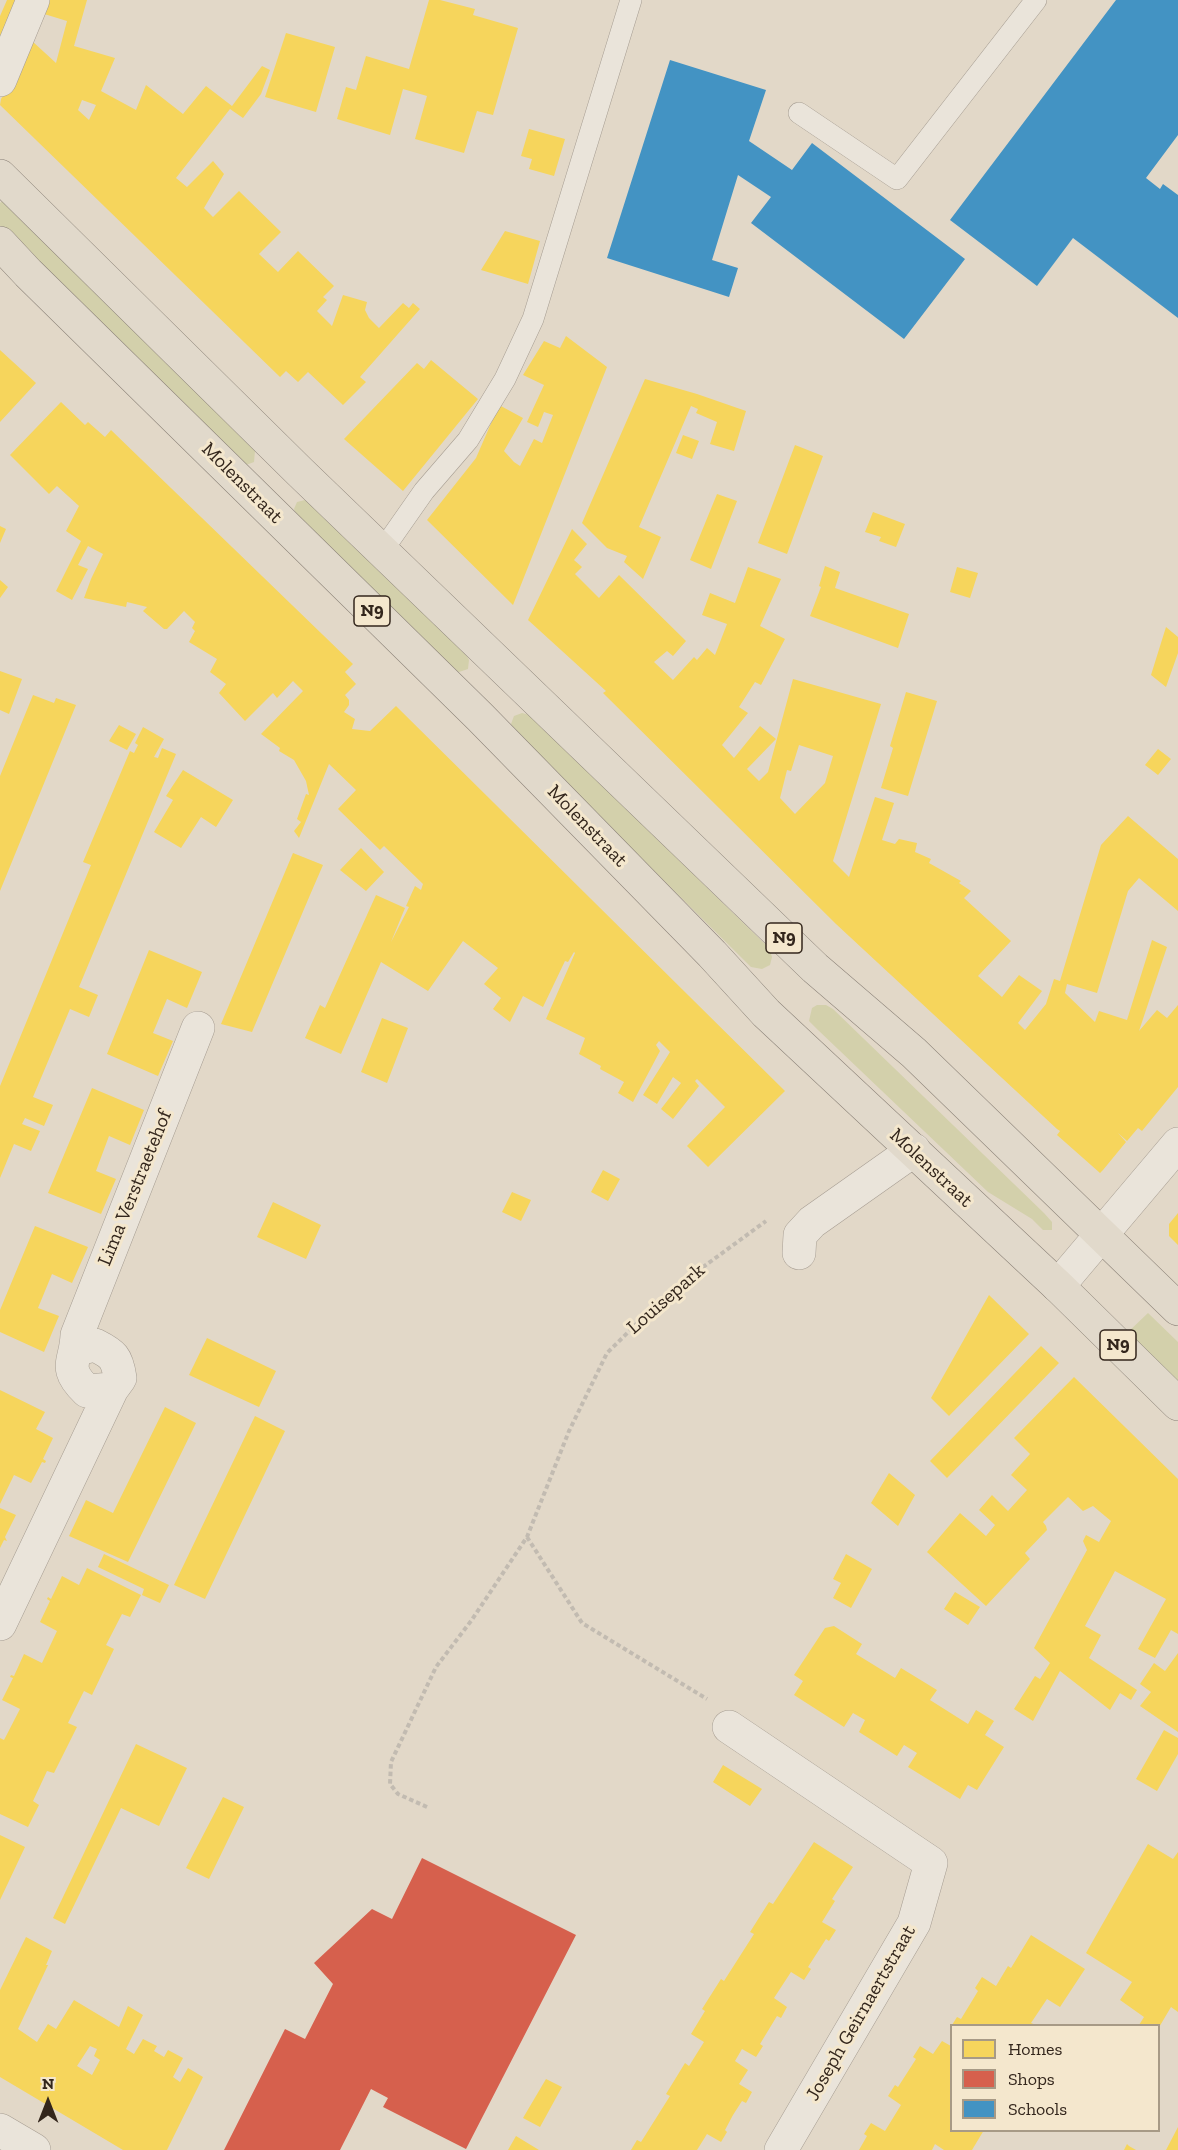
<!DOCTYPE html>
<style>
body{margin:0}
#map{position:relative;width:1178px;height:2150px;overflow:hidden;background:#e2d8c8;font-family:"Zilla Slab",serif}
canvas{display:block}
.legend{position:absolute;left:950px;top:2024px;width:210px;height:108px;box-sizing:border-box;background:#f4e7cd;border:2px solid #a79a86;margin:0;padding:8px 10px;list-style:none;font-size:18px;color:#33261c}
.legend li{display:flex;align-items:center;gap:12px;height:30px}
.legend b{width:30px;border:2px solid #a79a86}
.north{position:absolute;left:18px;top:2072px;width:60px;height:60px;-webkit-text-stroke:4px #f4e7cd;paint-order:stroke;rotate:0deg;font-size:16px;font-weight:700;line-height:24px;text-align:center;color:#33261c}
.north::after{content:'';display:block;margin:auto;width:21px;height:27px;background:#33261c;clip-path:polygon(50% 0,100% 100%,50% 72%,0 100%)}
</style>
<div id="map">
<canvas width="1178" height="2150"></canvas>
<ul class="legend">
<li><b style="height:16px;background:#f6d55c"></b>Homes</li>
<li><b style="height:16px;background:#d6604d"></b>Shops</li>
<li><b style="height:16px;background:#4393c3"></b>Schools</li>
</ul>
<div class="north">N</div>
</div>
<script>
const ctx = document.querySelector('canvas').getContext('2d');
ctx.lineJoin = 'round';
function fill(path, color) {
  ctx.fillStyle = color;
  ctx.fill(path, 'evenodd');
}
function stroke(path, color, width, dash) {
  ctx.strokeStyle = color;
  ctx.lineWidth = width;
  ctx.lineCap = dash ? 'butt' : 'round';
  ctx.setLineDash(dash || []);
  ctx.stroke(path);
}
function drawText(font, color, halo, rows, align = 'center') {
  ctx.font = font + ' "Zilla Slab",serif';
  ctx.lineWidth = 6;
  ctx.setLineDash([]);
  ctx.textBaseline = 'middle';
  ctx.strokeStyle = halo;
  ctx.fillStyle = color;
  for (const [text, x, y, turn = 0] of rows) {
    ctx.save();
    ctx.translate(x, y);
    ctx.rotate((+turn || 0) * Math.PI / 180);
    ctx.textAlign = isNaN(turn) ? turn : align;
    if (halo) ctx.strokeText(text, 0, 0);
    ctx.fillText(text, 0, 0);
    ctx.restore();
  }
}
fill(new Path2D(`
 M 2,201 L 250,443 L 255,451 L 254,462 L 246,465 L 236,461 L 0,226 L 0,203 Z
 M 305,500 L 314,503 L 464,650 L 469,660 L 468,669 L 459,672 L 452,670 L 298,520 L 294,509 L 297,502 Z
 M 522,713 L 530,715 L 769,948 L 772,957 L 770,965 L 762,969 L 751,967 L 514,732 L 511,724 L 514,716 Z
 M 817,1005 L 826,1005 L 833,1009 L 1044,1213 L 1052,1222 L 1052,1230 L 1043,1230 L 1032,1219 L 988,1192 L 818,1030 L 809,1021 L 812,1008 Z
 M 1148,1313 L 1178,1342 L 1178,1384 L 1126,1334 Z`), '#d3d0ab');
fill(new Path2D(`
 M 7,0 L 19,0 L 0,53 L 0,16 Z
 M 45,0 L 87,0 L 74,46 L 115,58 L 101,91 L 136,110 L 146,85 L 183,114 L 206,86 L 232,106 L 262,66 L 270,70 L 261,94 L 243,118 L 230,109 L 176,178 L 187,187 L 213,161 L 224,174 L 204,208 L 213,217 L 239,191 L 281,232 L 259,254 L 278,272 L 298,251 L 334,286 L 323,297 L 327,300 L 317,311 L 332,326 L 343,295 L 367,302 L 365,310 L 369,318 L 379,328 L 403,303 L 409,308 L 413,303 L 420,309 L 360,377 L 366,382 L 343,405 L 308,372 L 298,382 L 286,371 L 280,377 L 0,105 L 1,99 L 24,62 L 32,41 L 56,63 L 67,21 L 41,13 ZM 82,100 L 96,105 L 89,120 L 78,110 Z
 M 429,0 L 440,0 L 475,9 L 473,15 L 518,28 L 493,115 L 477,111 L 464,153 L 415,139 L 427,96 L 403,89 L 390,135 L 337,119 L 346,87 L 356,90 L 366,56 L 409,69 Z
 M 286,33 L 335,47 L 316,112 L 265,97 Z
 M 529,129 L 565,139 L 554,176 L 529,169 L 532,159 L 521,156 Z
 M 505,231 L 540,241 L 528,284 L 481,270 Z
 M 566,336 L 607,367 L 513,605 L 427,520 L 476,458 L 499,405 L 523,418 L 504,451 L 514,462 L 520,466 L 534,439 L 542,443 L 553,415 L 544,412 L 538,427 L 527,422 L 544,385 L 523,375 L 544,341 L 560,348 Z
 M 0,350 L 36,383 L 0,422 Z
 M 431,360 L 478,399 L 403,491 L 344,439 L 417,363 L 424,369 Z
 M 645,379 L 697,394 L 746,411 L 734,451 L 710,444 L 717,422 L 696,413 L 698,409 L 691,406 L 639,527 L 661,537 L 643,579 L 624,562 L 627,556 L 607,548 L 582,523 Z
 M 61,402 L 85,425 L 88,422 L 105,437 L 111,430 L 353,664 L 345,672 L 356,684 L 345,695 L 349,700 L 349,705 L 344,712 L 355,719 L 352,729 L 370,731 L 396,706 L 785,1091 L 708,1167 L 687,1146 L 725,1107 L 697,1079 L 695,1081 L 699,1086 L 673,1119 L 661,1109 L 681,1083 L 673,1077 L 657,1104 L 643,1095 L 670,1052 L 659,1041 L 656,1045 L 660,1051 L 633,1102 L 618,1093 L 624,1082 L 600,1069 L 601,1066 L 579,1054 L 585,1038 L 546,1019 L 575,953 L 574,952 L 568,962 L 565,961 L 543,1007 L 523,996 L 510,1022 L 493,1009 L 501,998 L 484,984 L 498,968 L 463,941 L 428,991 L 381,962 L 341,1054 L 305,1038 L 320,1005 L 325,1008 L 376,895 L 405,908 L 391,942 L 409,907 L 406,906 L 415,886 L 421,890 L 423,884 L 384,846 L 380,850 L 338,809 L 356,790 L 329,764 L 299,838 L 294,831 L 301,822 L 297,819 L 306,794 L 309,795 L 306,781 L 294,760 L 279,751 L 280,748 L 261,734 L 303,691 L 293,681 L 277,698 L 273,693 L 245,721 L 219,693 L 226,684 L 210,672 L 217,659 L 189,642 L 195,631 L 192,628 L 195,622 L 184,611 L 167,629 L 164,629 L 143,611 L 147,607 L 127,602 L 126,607 L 84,598 L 91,579 L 103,554 L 88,546 L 78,565 L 88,569 L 72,600 L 56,591 L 81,541 L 66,531 L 79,506 L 57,486 L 49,494 L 10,455 Z
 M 683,435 L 699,441 L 692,459 L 676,453 Z
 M 795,445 L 823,456 L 787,554 L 758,543 Z
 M 717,494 L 737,501 L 711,569 L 690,560 Z
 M 873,512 L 905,524 L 896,547 L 879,541 L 881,537 L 865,532 Z
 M 0,526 L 6,529 L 0,543 Z
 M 572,529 L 587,544 L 574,560 L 582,567 L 575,574 L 599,598 L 619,575 L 686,641 L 673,656 L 667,651 L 654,662 L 673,680 L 694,657 L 697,660 L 707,648 L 715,655 L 727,624 L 702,615 L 710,593 L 735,603 L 748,567 L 781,579 L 760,626 L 785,639 L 761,685 L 755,682 L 739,707 L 748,713 L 722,745 L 734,758 L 760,726 L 776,739 L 747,769 L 759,781 L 768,772 L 793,679 L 881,704 L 833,861 L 849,877 L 875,797 L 894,803 L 882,840 L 895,844 L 899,839 L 917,843 L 915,852 L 931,859 L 929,863 L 961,881 L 959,883 L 971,891 L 964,898 L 1011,941 L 978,976 L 1002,997 L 1019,975 L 1042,991 L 1018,1023 L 1025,1030 L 1046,1004 L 1054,979 L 1060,981 L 1101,845 L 1128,816 L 1178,859 L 1178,911 L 1139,878 L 1128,891 L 1097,993 L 1067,984 L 1065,993 L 1095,1022 L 1099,1011 L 1127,1020 L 1152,940 L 1167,947 L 1139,1031 L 1157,1010 L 1167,1018 L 1178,1005 L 1178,1087 L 1142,1131 L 1138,1128 L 1127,1141 L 1118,1133 L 1126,1142 L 1103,1170 L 1100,1173 L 1057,1135 L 1060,1131 L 1057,1129 L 836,924 L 603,693 L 606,691 L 528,620 ZM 799,745 L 833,756 L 825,783 L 795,814 L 780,798 L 787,770 L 791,771 Z
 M 825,566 L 840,572 L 835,588 L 909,614 L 898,648 L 810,616 L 821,587 L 819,586 Z
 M 957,567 L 978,573 L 970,598 L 950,592 Z
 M 0,580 L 8,587 L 0,598 Z
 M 1166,627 L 1178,637 L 1178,653 L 1166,687 L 1151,675 Z
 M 0,671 L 22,679 L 9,714 L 0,710 Z
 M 906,692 L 937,701 L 908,796 L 881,788 L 893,748 L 890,746 Z
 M 33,695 L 54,703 L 56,698 L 76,705 L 0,891 L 0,776 Z
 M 119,725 L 136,734 L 127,750 L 109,741 Z
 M 143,727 L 164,739 L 154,757 L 158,758 L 162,748 L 176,754 L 79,987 L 98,995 L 89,1017 L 70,1009 L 33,1097 L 53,1105 L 44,1126 L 25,1118 L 22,1124 L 40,1131 L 31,1151 L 14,1144 L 0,1178 L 0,1086 L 91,865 L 83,862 L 130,751 L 134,753 L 138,745 L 135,743 Z
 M 1158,749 L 1171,759 L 1158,775 L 1145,765 Z
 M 183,770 L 233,800 L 216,827 L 201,817 L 181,848 L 154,832 L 173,800 L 166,796 Z
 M 361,848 L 384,872 L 366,891 L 340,870 Z
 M 293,853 L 323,865 L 310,895 L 252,1032 L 221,1024 Z
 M 149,950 L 202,972 L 187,1008 L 167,999 L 153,1033 L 173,1041 L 158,1076 L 107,1054 Z
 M 382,1018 L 408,1028 L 387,1083 L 361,1072 Z
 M 92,1088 L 144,1110 L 130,1145 L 109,1136 L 96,1171 L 116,1179 L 101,1214 L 48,1193 Z
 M 603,1170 L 620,1179 L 608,1201 L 591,1192 Z
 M 512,1192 L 531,1200 L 521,1221 L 502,1212 Z
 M 273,1202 L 321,1225 L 306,1259 L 257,1237 Z
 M 1178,1213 L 1178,1245 L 1169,1236 L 1169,1224 Z
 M 35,1226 L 88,1247 L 72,1283 L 52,1274 L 38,1308 L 59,1316 L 44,1352 L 0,1332 L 0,1310 Z
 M 989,1295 L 1029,1334 L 949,1416 L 931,1398 Z
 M 207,1338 L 276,1371 L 259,1407 L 189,1375 Z
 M 1041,1346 L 1059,1363 L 947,1478 L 930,1461 Z
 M 1074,1377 L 1178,1479 L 1178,1634 L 1171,1630 L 1155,1658 L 1138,1649 L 1166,1599 L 1115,1571 L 1085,1626 L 1101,1635 L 1089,1658 L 1137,1690 L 1131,1700 L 1120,1693 L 1110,1710 L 1060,1671 L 1033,1721 L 1014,1709 L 1035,1676 L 1040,1679 L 1050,1663 L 1034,1648 L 1087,1550 L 1083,1541 L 1086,1535 L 1099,1542 L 1111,1521 L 1093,1506 L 1083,1511 L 1068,1497 L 1043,1522 L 1046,1526 L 1047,1530 L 1025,1553 L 1030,1559 L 986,1606 L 927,1552 L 960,1513 L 986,1536 L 995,1525 L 979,1510 L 992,1495 L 1008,1511 L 1027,1490 L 1011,1475 L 1030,1454 L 1014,1438 Z
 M 0,1390 L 45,1412 L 36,1429 L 53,1438 L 43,1459 L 46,1461 L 45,1463 L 42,1462 L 31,1483 L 14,1475 L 0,1504 Z
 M 165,1407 L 196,1423 L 128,1562 L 69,1536 L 86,1500 L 113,1513 Z
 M 255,1416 L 285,1431 L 205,1599 L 174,1585 Z
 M 889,1473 L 915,1495 L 898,1526 L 871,1503 Z
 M 0,1508 L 16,1515 L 5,1537 L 7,1541 L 4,1540 L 0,1548 Z
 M 104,1554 L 169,1585 L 160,1603 L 142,1595 L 144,1589 L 98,1567 Z
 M 846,1554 L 872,1569 L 851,1608 L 833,1598 L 841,1583 L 833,1579 Z
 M 87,1568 L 141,1595 L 130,1617 L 122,1614 L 106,1645 L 114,1649 L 92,1695 L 84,1691 L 68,1723 L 77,1727 L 54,1773 L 47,1771 L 33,1801 L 39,1805 L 28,1827 L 0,1814 L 0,1738 L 4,1740 L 20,1709 L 2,1700 L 13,1678 L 10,1677 L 11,1675 L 14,1676 L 24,1654 L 42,1663 L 57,1631 L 40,1622 L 50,1601 L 47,1599 L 48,1597 L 51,1599 L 62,1576 L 79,1585 Z
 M 955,1592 L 980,1607 L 968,1625 L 944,1609 Z
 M 834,1626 L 862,1644 L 856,1654 L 895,1678 L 901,1668 L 937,1690 L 930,1700 L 968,1724 L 976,1710 L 994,1721 L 985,1735 L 1004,1747 L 977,1790 L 968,1785 L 960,1799 L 908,1767 L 917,1753 L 904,1745 L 897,1756 L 859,1732 L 865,1720 L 853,1713 L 844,1727 L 794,1695 L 803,1681 L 794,1675 L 825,1628 Z
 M 1178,1653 L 1178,1732 L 1140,1706 L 1151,1692 L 1140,1684 L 1154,1663 L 1165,1671 Z
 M 1164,1730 L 1178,1738 L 1178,1754 L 1157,1791 L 1136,1779 Z
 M 136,1744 L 187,1768 L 159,1826 L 121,1808 L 65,1924 L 53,1918 Z
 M 723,1765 L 762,1789 L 750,1806 L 713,1782 Z
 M 223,1797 L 244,1807 L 209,1879 L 186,1868 Z
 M 0,1835 L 25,1847 L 0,1900 Z
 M 814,1842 L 853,1867 L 832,1899 L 835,1901 L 822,1922 L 836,1930 L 829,1941 L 826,1939 L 808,1967 L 811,1969 L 804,1980 L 791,1972 L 774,1998 L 787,2007 L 781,2018 L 777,2016 L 760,2044 L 763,2046 L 756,2057 L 742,2049 L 735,2061 L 748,2070 L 739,2084 L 752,2092 L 746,2103 L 742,2101 L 733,2115 L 725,2130 L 727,2132 L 721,2142 L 707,2134 L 697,2150 L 631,2150 L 637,2140 L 641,2142 L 670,2096 L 666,2094 L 685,2063 L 689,2066 L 704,2042 L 691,2034 L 705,2011 L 702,2009 L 721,1979 L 724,1981 L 754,1934 L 750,1932 L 769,1902 L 773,1904 Z
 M 1148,1844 L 1173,1859 L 1178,1852 L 1178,2012 L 1171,2007 L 1158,2029 L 1158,2025 L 1139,2025 L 1144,2017 L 1120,2000 L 1132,1982 L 1086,1953 Z
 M 1031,1935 L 1085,1969 L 1060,2007 L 1047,1999 L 1031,2023 L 1036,2025 L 952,2025 L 957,2017 L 961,2019 L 978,1991 L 975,1988 L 982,1977 L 996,1986 L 1008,1966 L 1011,1968 Z
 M 26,1937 L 52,1951 L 46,1965 L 48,1965 L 18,2029 L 37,2042 L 48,2024 L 56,2029 L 74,2000 L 119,2027 L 128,2006 L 143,2015 L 126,2049 L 134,2054 L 143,2039 L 157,2046 L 154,2051 L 164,2057 L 168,2050 L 183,2058 L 173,2077 L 180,2082 L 188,2068 L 203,2077 L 167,2150 L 123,2150 L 0,2077 L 0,1990 ZM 90,2046 L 97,2049 L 94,2056 L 100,2060 L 92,2075 L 77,2066 Z
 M 942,2041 L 951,2046 L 951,2130 L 984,2130 L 972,2150 L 944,2150 L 935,2144 L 932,2150 L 859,2150 L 867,2136 L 864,2134 L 871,2123 L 885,2131 L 901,2105 L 888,2096 L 895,2085 L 898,2087 L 916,2059 L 913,2057 L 920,2046 L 933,2054 Z
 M 546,2079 L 562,2087 L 540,2127 L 523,2118 Z
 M 1178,2127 L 1178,2150 L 1166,2150 Z
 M 516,2136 L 539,2150 L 508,2150 Z
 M 1127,2144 L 1129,2146 L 1136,2150 L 1124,2150 Z`), '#f6d55c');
fill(new Path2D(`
 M 422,1858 L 576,1935 L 466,2149 L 383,2107 L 388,2098 L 371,2089 L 340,2150 L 224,2150 L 285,2029 L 305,2039 L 333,1984 L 314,1963 L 372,1909 L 392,1919 Z`), '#d6604d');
fill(new Path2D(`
 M 1116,0 L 1178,0 L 1178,135 L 1146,178 L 1160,189 L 1163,184 L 1178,195 L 1178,318 L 1073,238 L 1037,286 L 950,220 Z
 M 670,60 L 766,90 L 749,141 L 792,170 L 812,143 L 965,259 L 904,339 L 751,223 L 771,197 L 738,175 L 712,260 L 738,268 L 729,297 L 607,258 Z`), '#4393c3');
const service = new Path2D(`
 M 799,113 L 897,179 L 1036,0
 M 382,551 L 424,491 L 468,440 L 505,379 L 533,319 L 631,0`);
const minor = new Path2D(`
 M 0,80 L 33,0
 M 799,1253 L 800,1235 L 812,1222 L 914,1150
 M 1058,1286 L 1178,1144
 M 112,1389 L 87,1391 C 62,1367 76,1363 77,1335 L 198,1028
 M 0,1624 L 112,1389 L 120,1378 C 117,1357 113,1354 95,1345 L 76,1349
 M 729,1727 L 931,1863 L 914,1923 L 781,2150
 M 0,2130 L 34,2150`);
const primary = new Path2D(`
 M 0,176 L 300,472 L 815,968 L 914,1053 L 1178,1309
 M 0,243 L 28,273 L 480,717 L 712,954 L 766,1013 L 1058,1286 L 1178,1404`);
stroke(service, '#a69d92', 22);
stroke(minor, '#a69d92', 34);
stroke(primary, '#8c8379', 34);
stroke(new Path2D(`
 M 527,1537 L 582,1623 L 707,1699
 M 427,1807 L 398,1794 L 390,1784 L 391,1762 L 436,1667 L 471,1621 L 527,1537 L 569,1431 L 607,1353 L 669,1292 L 766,1221`), '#c2bbb1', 4, [4.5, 3]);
stroke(service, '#eae4da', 21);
stroke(minor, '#eae4da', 33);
stroke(primary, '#e1d9cb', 33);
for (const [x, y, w] of [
 [372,611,36],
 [784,938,36],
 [1118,1345,36]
]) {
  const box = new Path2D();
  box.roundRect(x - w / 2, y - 15, w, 30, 4.5);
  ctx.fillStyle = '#f4e7cd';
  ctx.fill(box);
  stroke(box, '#33261c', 1.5);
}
drawText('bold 18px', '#33261c', null, [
 ["N9",372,611],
 ["N9",784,938],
 ["N9",1118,1345]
]);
drawText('20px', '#33261c', '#f4e7cd', [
 ["Molenstraat",242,483,45],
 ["Molenstraat",587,826,46],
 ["Molenstraat",931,1168,43],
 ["Lima Verstraetehof",135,1188,-68],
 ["Louisepark",666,1299,-41],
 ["Joseph Geirnaertstraat",861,2013,-60]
]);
</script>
